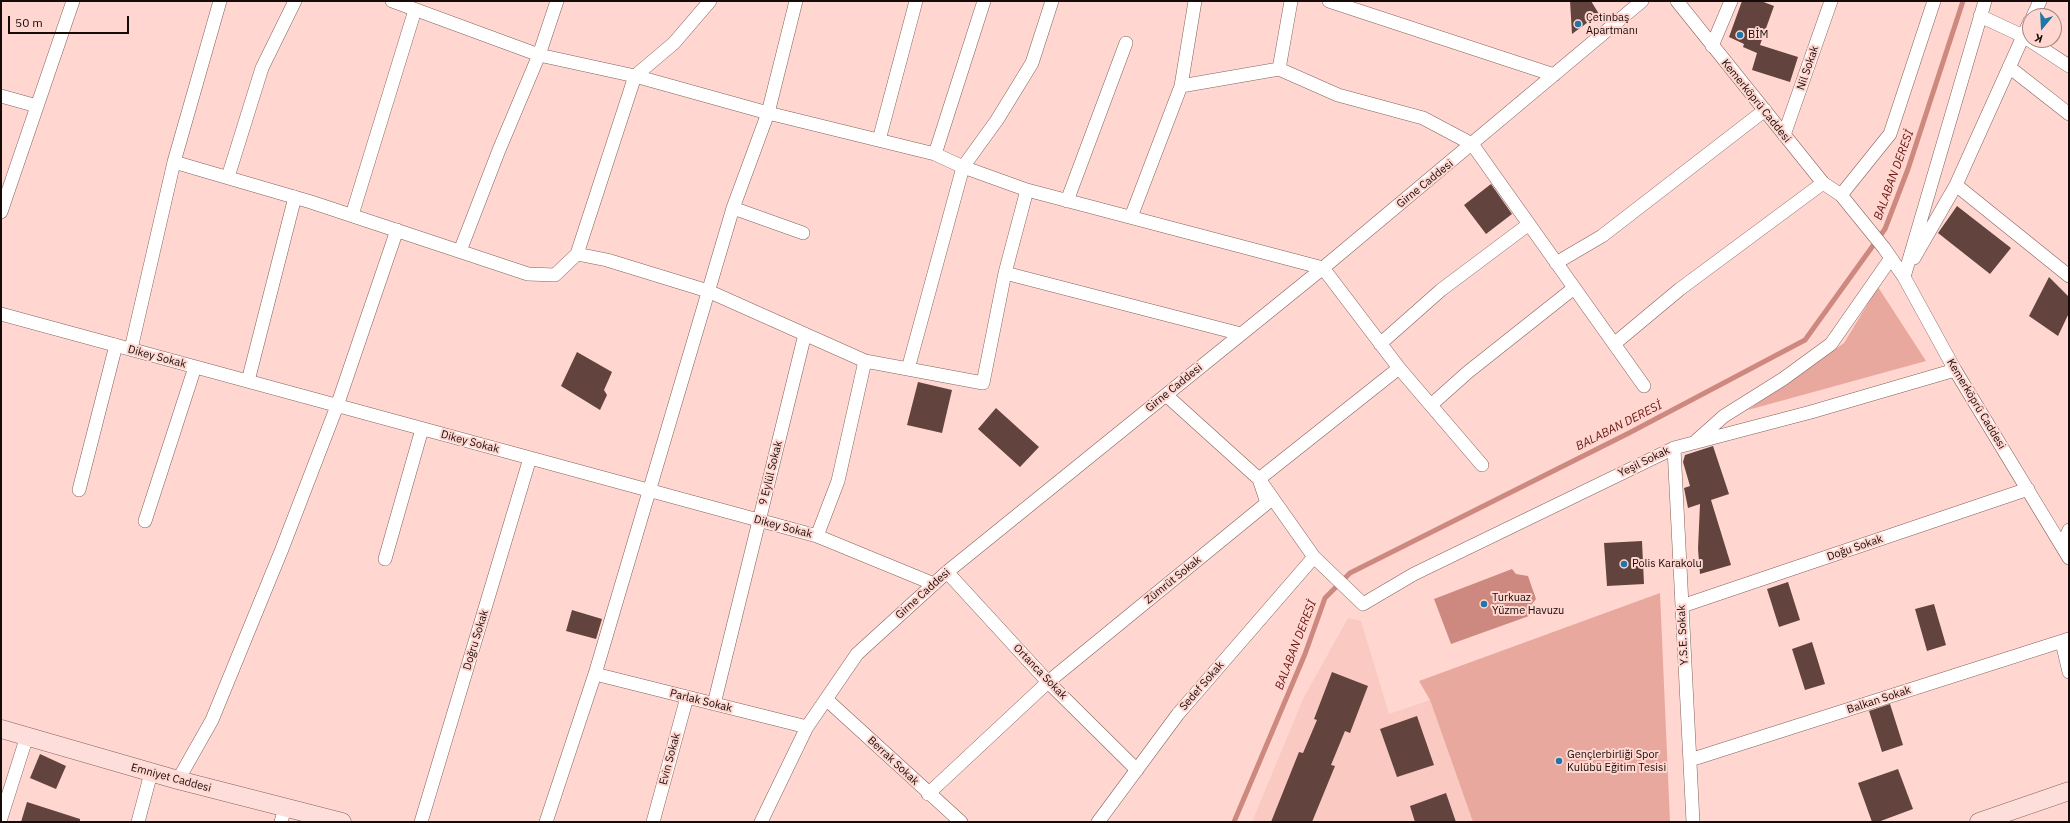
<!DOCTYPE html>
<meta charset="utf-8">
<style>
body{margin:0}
#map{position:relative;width:2070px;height:823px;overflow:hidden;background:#ffd7d0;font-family:"IBM Plex Sans",sans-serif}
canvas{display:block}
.frame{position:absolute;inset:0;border:2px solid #170b09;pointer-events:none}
.north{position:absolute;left:2022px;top:8px;width:40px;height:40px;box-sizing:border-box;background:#ffd7d0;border:1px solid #a28580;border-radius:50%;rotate:198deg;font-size:11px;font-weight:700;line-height:16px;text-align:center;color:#170b09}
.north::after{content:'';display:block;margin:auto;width:14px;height:18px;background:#2076a6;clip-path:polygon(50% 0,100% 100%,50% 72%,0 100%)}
.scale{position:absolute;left:8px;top:16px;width:121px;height:18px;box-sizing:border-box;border:2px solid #170b09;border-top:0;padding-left:5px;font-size:12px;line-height:14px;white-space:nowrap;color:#170b09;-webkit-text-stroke:3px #ffd7d0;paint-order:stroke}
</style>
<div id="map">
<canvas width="2070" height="823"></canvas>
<div class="frame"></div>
<div class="north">K</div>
<div class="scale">50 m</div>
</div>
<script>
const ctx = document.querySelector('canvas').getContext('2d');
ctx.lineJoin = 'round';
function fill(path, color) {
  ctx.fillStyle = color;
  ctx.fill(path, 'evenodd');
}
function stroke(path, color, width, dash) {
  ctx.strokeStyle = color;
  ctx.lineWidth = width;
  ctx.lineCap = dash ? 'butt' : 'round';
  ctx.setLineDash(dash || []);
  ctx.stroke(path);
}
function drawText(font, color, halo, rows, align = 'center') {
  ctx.font = font + ' "IBM Plex Sans",sans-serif';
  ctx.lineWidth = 4;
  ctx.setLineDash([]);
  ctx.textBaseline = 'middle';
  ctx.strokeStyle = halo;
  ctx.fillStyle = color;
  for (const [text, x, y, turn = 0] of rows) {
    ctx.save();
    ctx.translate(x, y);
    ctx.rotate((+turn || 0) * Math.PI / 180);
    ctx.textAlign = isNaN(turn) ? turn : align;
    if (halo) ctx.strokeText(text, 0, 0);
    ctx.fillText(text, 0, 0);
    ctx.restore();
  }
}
fill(new Path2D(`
 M 1348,618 L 1361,621 L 1389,714 L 1430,700 L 1473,822 L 1252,822 L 1303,699 Z`), '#f9c9c2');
fill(new Path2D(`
 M 1878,287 L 1926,361 L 1748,410 L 1844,343 Z
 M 1660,593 L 1670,822 L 1473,822 L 1430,700 L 1419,681 Z`), '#e9a89e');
fill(new Path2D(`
 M 1512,569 L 1516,574 L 1528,576 L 1536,599 L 1528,609 L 1529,616 L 1451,644 L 1434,599 Z`), '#cd897f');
stroke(new Path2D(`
 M 1234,822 L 1305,654 L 1325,598 L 1350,573 L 1629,433 L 1805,340 L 1885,229 L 1908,169 L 1963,1`), '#cd897f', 5);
fill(new Path2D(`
 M 1570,1 L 1591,1 L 1599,14 L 1572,34 Z
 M 1742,1 L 1761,1 L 1774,6 L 1760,45 L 1798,57 L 1790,82 L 1752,70 L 1757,53 L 1743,47 L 1744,44 L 1729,37 Z
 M 1491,184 L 1512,214 L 1486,234 L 1464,205 Z
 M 1957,206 L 2011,248 L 1990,274 L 1938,233 Z
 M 2049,277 L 2069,297 L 2069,313 L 2058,336 L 2029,316 Z
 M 577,352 L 612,372 L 604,390 L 607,395 L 600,410 L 561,386 Z
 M 918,382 L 952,390 L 942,433 L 907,425 Z
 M 996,408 L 1039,447 L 1020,467 L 978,429 Z
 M 1713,446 L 1729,494 L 1711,500 L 1731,565 L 1700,574 L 1698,549 L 1700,504 L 1688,508 L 1684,488 L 1690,486 L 1683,462 L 1685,455 Z
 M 1642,541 L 1644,584 L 1607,586 L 1604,543 Z
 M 1788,582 L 1800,620 L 1779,627 L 1767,589 Z
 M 1934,604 L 1946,645 L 1927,651 L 1915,609 Z
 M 572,610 L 602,619 L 596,639 L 566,631 Z
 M 1812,642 L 1825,684 L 1805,690 L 1792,649 Z
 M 1332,672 L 1368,686 L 1350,733 L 1345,731 L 1331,765 L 1335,766 L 1312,822 L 1271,822 L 1299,752 L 1303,753 L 1317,720 L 1314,719 Z
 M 1890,704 L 1903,745 L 1882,752 L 1869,711 Z
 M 1417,716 L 1434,765 L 1397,777 L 1380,729 Z
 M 40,754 L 66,766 L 56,789 L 30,778 Z
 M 1898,769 L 1913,809 L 1878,822 L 1872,822 L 1858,783 Z
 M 1446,793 L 1456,822 L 1415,822 L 1410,806 Z
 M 27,802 L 80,819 L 80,822 L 21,822 Z`), '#63433e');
const street = new Path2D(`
 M 392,1 L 539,55 L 635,76 L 768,113 L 935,154 L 963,167 L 1027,190 L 1323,268 L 1399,368 L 1482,465
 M 1329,1 L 1554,75
 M 1677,1 L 1823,183 L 1841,195 L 1884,248 L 1904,277 L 1955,370 L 2069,558
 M 1980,16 L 2023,36 L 2069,66
 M 2033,16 L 2040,1
 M 1712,46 L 1731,1
 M 2009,67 L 2069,114
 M 1279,69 L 1291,1
 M 1181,86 L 1279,69 L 1338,95 L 1423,118 L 1472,144 L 1644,386
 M 1,96 L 37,106
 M 1784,135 L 1831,1
 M 879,140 L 916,1
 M 935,154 L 984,1
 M 174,162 L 311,202 L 528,274 L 555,275 L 577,254 L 607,260 L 708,291 L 865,361 L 983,383 L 1005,273 L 1027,190
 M 228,177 L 262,68 L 295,1
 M 1956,185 L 2069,276
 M 1841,195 L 1890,134 L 1934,1
 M 1067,201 L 1126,43
 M 733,208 L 803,233
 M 1,212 L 73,1
 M 352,215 L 415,10
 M 1131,217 L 1181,86 L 1195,1
 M 460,251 L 499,150 L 539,55 L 557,1
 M 577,254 L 635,76 L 674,43 L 710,1
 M 1914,258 L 1956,185 L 2030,21
 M 1556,263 L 1602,236 L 1765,110
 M 1005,273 L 1241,334
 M 1904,277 L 1985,1
 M 1,314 L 817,536 L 934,584
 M 1380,344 L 1441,290 L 1529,224
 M 1614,344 L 1680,289 L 1823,183
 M 131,349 L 174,162 L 220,1
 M 908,369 L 963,167 L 997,120 L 1032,63 L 1052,1
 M 248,381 L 295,197
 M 1166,395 L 1259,479 L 1314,557 L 1363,604 L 1414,574 L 1674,448 L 1811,412 L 1955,370
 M 1431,405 L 1468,372 L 1574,288
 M 1697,440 L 1724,416 L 1783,379 L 1831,344 L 1891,258
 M 1674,448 L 1693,822
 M 79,490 L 116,345
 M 145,521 L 195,367
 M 817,536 L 838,481 L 865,361
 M 2062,546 L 2069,530
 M 385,559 L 422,429
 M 947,572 L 1048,682 L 1137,770
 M 1682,606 L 2028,489
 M 2062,642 L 2069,672
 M 595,674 L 807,727
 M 826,699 L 961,822
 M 714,704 L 805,334
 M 1690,760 L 2069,639
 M 178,780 L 212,720 L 282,549 L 337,406 L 397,230
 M 928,794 L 1048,682 L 1267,503 L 1259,479 L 1399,368
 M 1,818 L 27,736
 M 138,822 L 151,773
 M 281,822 L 285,808
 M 421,822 L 530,458
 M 546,822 L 595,674 L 733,208 L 768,113 L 796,1
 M 653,822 L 687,697
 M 761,822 L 807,727 L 857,654 L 947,572 L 1323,268 L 1642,1
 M 1098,822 L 1178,714 L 1314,557`);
const secondary = new Path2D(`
 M 1,729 L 178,780 L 342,822
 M 1979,822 L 2069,791`);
stroke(street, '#83615c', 14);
stroke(secondary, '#83615c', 19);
stroke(street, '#fff', 13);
stroke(secondary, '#fededa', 18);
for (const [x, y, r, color] of [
 [1578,24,4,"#2076a6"],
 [1740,35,4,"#2076a6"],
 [1624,564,4,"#2076a6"],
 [1484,604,4,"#2076a6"],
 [1559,761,4,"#2076a6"]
]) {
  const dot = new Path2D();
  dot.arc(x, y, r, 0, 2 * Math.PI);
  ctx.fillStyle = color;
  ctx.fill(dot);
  stroke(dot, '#ffd7d0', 1.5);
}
drawText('11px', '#170b09', '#ffd7d0', [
 ["Çetinbaş",1586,18],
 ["Apartmanı",1586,31],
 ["BİM",1748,35],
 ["Polis Karakolu",1632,564],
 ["Turkuaz",1492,598],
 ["Yüzme Havuzu",1492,611],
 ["Gençlerbirliği Spor",1567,755],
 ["Kulübü Eğitim Tesisi",1567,768]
], 'left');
drawText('11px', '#170b09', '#ffd7d0', [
 ["Nil Sokak",1808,68,-71],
 ["Kemerköprü Caddesi",1756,101,51],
 ["Girne Caddesi",1425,184,-39],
 ["Dikey Sokak",157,357,15],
 ["Girne Caddesi",1174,388,-39],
 ["Kemerköprü Caddesi",1976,404,59],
 ["Dikey Sokak",470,442,15],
 ["Yeşil Sokak",1644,462,-26],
 ["9 Eylül Sokak",771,473,-76],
 ["Dikey Sokak",783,527,15],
 ["Doğu Sokak",1855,548,-19],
 ["Zümrüt Sokak",1173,580,-39],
 ["Girne Caddesi",923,594,-42],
 ["Y.S.E. Sokak",1683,635,-93],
 ["Doğru Sokak",476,640,-73],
 ["Ortanca Sokak",1040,672,46],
 ["Sedef Sokak",1202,686,-49],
 ["Balkan Sokak",1879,700,-18],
 ["Parlak Sokak",701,701,14],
 ["Evin Sokak",670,759,-75],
 ["Berrak Sokak",893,761,43],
 ["Emniyet Caddesi",171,778,15]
]);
drawText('italic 12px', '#691711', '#ffd7d0', [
 ["BALABAN DERESİ",1894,175,-70],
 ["BALABAN DERESİ",1619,426,-27],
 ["BALABAN DERESİ",1296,645,-69]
]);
</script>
